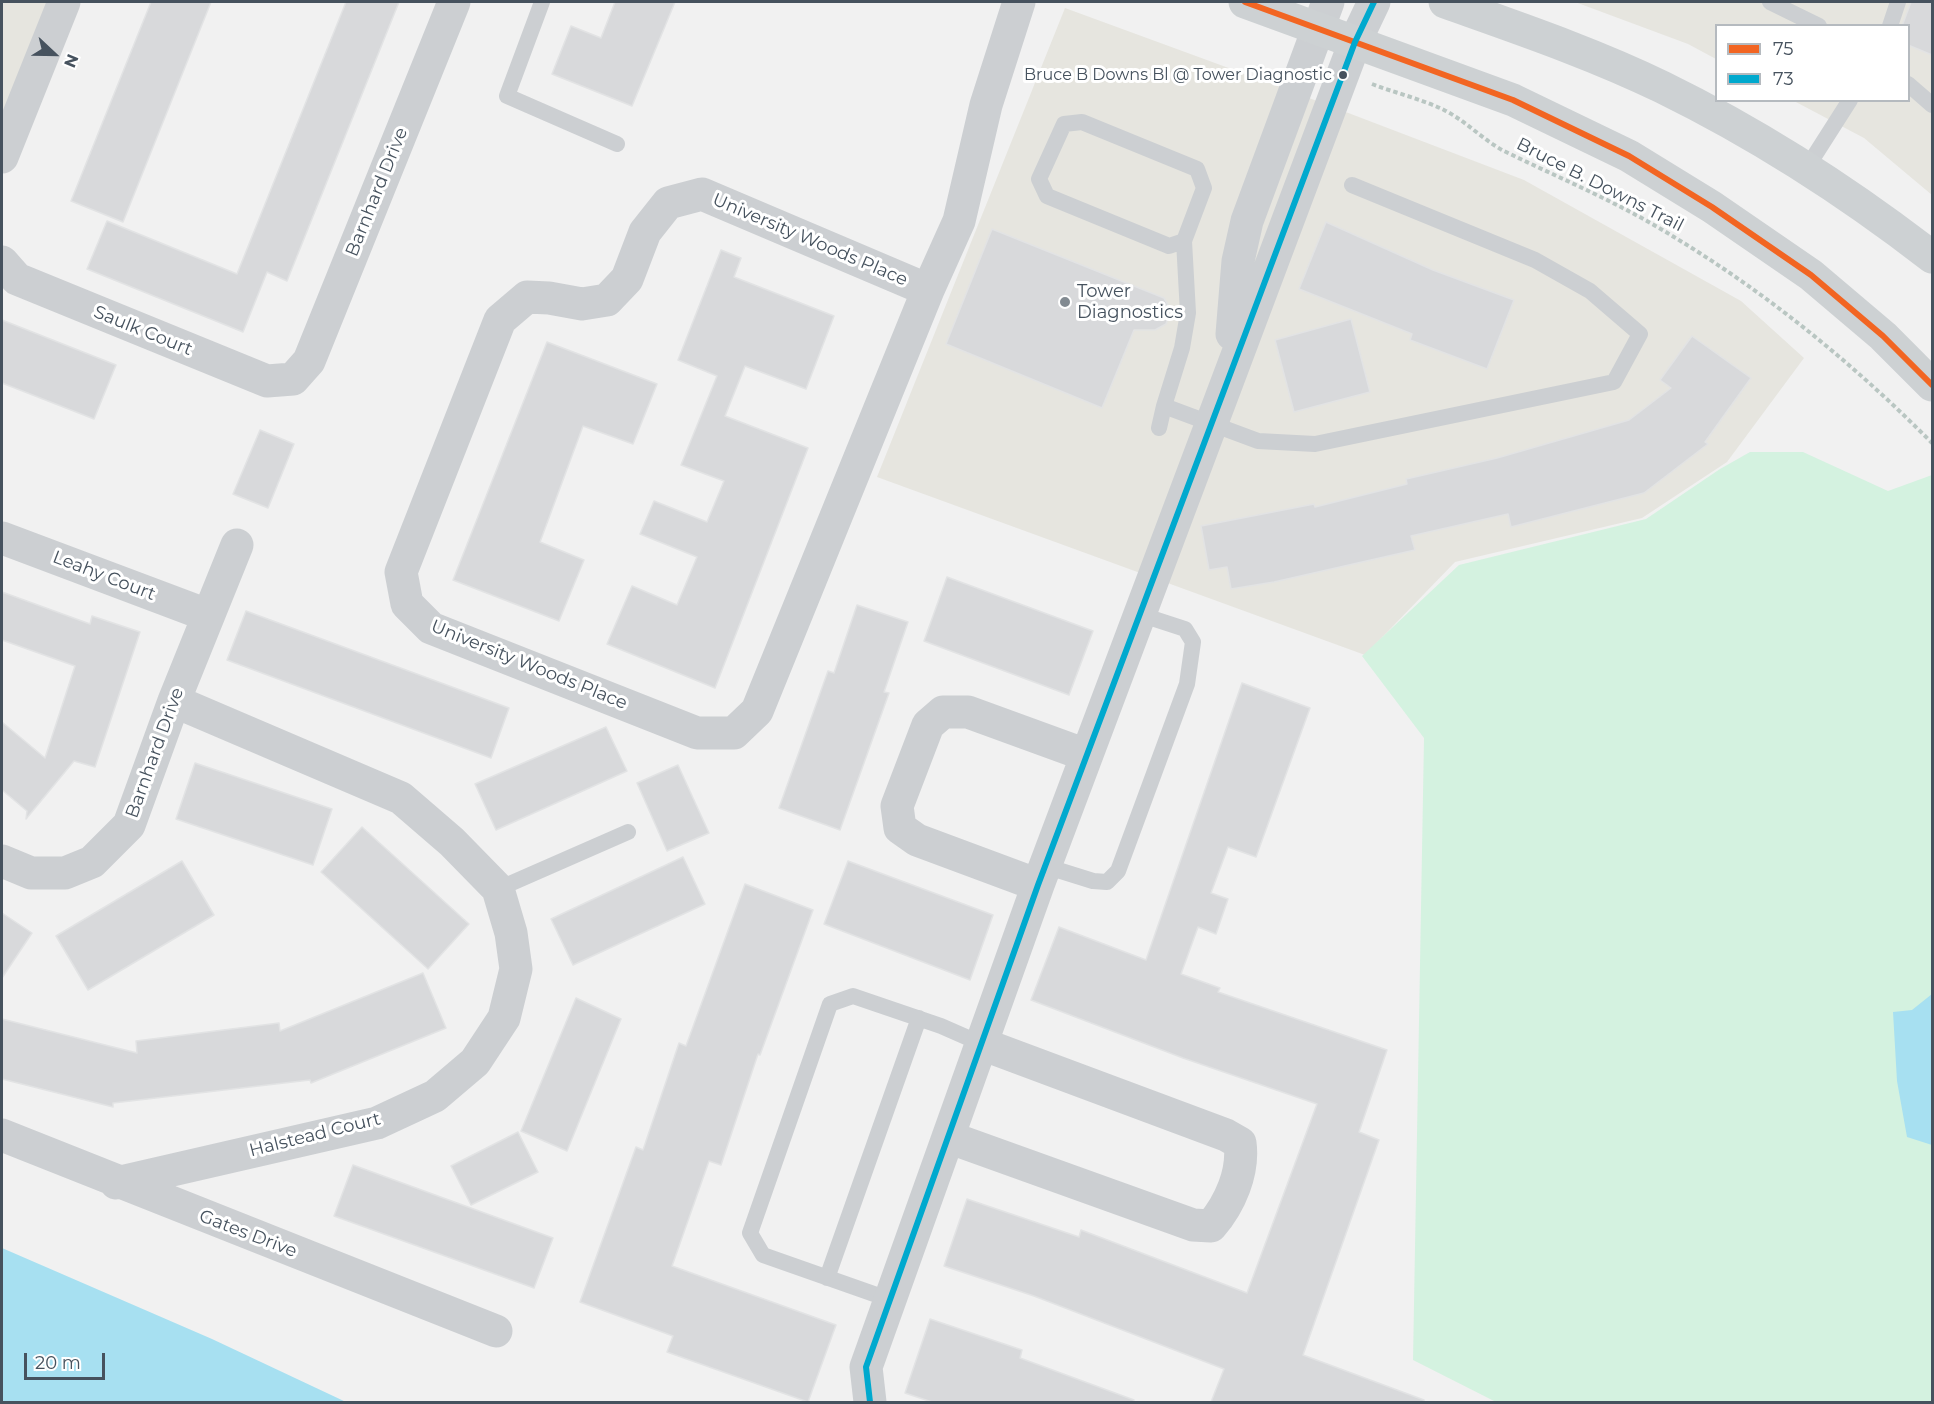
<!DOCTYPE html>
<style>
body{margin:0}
#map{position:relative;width:1934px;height:1404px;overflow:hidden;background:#f1f1f1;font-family:Montserrat,sans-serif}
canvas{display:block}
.frame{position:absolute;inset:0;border:3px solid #46525e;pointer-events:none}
.legend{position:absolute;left:1715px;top:24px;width:195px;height:78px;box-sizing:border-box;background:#fff;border:2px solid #b5babf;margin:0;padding:8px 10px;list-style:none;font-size:18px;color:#46525e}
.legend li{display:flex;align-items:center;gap:12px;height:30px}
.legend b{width:30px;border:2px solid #b5babf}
.north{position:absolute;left:24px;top:24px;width:60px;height:60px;-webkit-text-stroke:4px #fff;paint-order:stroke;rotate:112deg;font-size:16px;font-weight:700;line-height:24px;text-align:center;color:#46525e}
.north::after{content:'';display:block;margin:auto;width:21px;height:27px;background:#46525e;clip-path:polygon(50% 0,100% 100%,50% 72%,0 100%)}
.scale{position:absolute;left:24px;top:1353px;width:81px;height:27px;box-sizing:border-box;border:3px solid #46525e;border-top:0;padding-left:8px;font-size:18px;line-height:21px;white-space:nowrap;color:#46525e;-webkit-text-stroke:4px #fff;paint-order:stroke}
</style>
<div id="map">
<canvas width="1934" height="1404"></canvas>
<div class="frame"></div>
<ul class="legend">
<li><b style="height:8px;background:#f26522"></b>75</li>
<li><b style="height:8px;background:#00a9ce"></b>73</li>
</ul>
<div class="north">N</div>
<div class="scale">20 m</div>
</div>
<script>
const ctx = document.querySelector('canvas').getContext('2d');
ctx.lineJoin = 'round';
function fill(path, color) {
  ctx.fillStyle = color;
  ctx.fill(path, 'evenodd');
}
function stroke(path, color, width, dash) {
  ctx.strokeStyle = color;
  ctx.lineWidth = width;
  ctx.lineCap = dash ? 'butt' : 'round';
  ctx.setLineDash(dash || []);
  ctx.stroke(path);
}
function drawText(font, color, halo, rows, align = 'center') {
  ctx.font = font + ' Montserrat,sans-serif';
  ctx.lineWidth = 6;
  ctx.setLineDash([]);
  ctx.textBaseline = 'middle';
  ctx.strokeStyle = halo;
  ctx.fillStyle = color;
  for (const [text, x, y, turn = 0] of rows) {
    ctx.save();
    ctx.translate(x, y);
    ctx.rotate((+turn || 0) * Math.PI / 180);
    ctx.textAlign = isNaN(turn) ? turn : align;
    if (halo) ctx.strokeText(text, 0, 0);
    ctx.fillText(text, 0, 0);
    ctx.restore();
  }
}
fill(new Path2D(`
 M 2,2 L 62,2 L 2,153 Z
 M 1575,2 L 1932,2 L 1932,195 L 1864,138 L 1794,101 L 1908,100 L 1908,26 L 1716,26 L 1716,59 L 1688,44 Z
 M 1065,8 L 1275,85 L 1524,180 L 1741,301 L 1804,358 L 1727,462 L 1642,518 L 1455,562 L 1365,655 L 877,477 Z`), '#e6e5df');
fill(new Path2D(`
 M 1750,452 L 1803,452 L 1888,491 L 1932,475 L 1932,1402 L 1496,1402 L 1413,1360 L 1424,738 L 1362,656 L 1459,565 L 1646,519 L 1720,469 Z`), '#d4f2e0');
fill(new Path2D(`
 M 1932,994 L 1932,1145 L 1907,1137 L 1897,1081 L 1893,1012 L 1912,1010 Z
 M 2,1248 L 212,1339 L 346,1402 L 2,1402 Z`), '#a7e0f1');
const building = new Path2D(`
 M 151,2 L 211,2 L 123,222 L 71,201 Z
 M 346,2 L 399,2 L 287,281 L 267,272 L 243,332 L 87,269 L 107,221 L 237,274 Z
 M 615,2 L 675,2 L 632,106 L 552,74 L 571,26 L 601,38 Z
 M 1911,2 L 1932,2 L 1932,55 L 1908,45 L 1908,26 L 1902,26 Z
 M 1326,222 L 1433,270 L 1514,300 L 1487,369 L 1410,340 L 1412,334 L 1299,289 Z
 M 992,229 L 1164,298 L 1167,303 L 1170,313 L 1166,324 L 1155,330 L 1134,330 L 1102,408 L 946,344 Z
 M 721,250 L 741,258 L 734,277 L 834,316 L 806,389 L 745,366 L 725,416 L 808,448 L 715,688 L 607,644 L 632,586 L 677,605 L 697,557 L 640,534 L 654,501 L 707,522 L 724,481 L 681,465 L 717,376 L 678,360 Z
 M 1351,319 L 1370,392 L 1294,412 L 1275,340 Z
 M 2,320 L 116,365 L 94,419 L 2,383 Z
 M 1692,336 L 1751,378 L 1705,442 L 1708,444 L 1644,493 L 1511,527 L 1508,514 L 1411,536 L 1415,550 L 1274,582 L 1231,589 L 1227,567 L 1209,570 L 1201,526 L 1314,504 L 1315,507 L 1407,484 L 1406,479 L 1497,458 L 1629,420 L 1671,388 L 1660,380 Z
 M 547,342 L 657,384 L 633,444 L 583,426 L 540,542 L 584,560 L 559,621 L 453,580 Z
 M 260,430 L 294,444 L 268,508 L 233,494 Z
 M 947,577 L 1093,631 L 1069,695 L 924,641 Z
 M 2,592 L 90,624 L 92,616 L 140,632 L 95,767 L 74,761 L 26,819 L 27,811 L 2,790 L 2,722 L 45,758 L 75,666 L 2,640 Z
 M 857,605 L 908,622 L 884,692 L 889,693 L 840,830 L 779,808 L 828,671 L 834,673 Z
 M 246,611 L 509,708 L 491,758 L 227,660 Z
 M 1242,683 L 1310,708 L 1256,857 L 1228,847 L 1211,893 L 1228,899 L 1216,934 L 1198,927 L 1181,974 L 1220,988 L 1218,992 L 1387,1050 L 1359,1132 L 1379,1140 L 1303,1355 L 1424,1400 L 1424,1402 L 1211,1402 L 1224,1369 L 1034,1296 L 944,1266 L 967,1199 L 1079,1237 L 1081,1230 L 1247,1293 L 1317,1104 L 1183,1058 L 1031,1000 L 1059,927 L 1146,960 Z
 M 606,727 L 627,771 L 496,830 L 475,784 Z
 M 195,763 L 332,809 L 313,865 L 176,819 Z
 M 678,765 L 709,833 L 667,851 L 637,783 Z
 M 362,827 L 469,924 L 428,969 L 321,872 Z
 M 683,857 L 705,904 L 573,965 L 551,919 Z
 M 182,861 L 214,915 L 88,990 L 56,936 Z
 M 848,861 L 993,915 L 970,980 L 824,924 Z
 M 745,884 L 813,910 L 760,1055 L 758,1054 L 721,1165 L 709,1161 L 672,1266 L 836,1325 L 808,1402 L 667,1352 L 673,1336 L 580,1302 L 636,1147 L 643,1150 L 679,1043 L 686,1046 Z
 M 2,913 L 32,933 L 2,978 Z
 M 423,973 L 446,1028 L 311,1083 L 310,1080 L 113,1103 L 113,1107 L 2,1079 L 2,1019 L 137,1053 L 136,1041 L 279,1023 L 280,1031 Z
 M 576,998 L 621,1019 L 567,1151 L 521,1131 Z
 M 518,1132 L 538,1172 L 471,1205 L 451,1166 Z
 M 353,1165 L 553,1238 L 534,1288 L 334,1216 Z
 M 930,1319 L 1022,1350 L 1020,1358 L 1134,1400 L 1133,1402 L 932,1402 L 905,1393 Z`);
fill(building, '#d8d9db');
stroke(building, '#e2e3e4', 1.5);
stroke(new Path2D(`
 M 1372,84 C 1395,93 1422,99 1444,110 C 1466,121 1483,140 1504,151 C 1561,179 1620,203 1674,237 C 1768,294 1855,365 1932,443`), '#b9c6c2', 4, [4.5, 3]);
stroke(new Path2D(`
 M 542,2 L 507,96 L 617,144
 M 1770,2 L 1819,26
 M 1890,26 L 1898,2
 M 1908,84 L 1932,105
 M 1806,169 L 1850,100
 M 1184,241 L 1169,246 L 1047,196 L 1039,179 L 1064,124 L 1082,122 L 1197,169 L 1204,188 L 1184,241 L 1188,313 L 1182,348 L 1164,406 L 1258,441 L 1315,444 L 1614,382 L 1640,334 L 1590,291 L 1535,260 L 1352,185
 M 1159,428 L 1164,406
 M 1045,866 L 1093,881 L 1107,882 L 1118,871 L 1187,684 L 1193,642 L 1185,629 L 1139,614
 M 498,889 L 628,832
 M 827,1278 L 919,1018
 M 891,1300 L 763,1255 L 750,1233 L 830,1004 L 853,996 L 941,1026 L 982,1044`), '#cccfd2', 16);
stroke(new Path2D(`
 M 2,157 L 64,2
 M 2,262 L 17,279 L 267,381 L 293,379 L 309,361 L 454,2
 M 928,290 L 702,194 L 668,203 L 645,232 L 627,279 L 607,300 L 582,304 L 549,298 L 527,297 L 500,320 L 401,572 L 407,604 L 431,628 L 697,733 L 734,733 L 757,711 L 928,290 L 959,221 L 986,105 L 1019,2
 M 1232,334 L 1238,261 L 1247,221 L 1328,2
 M 2,538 L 207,615
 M 2,861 L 31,873 L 65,873 L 92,862 L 129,825 L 174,701 L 237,545
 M 1038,885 L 917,840 L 900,828 L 897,806 L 928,725 L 943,712 L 968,712 L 1086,755
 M 2,1135 L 496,1331
 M 948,1137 L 1193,1225 L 1211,1226 C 1230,1204 1244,1172 1240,1143 L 1226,1135 L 982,1044
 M 116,1183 L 377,1123 L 435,1096 L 475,1062 L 504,1018 L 516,969 L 511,933 L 498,889 L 452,842 L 401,798 L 174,701
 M 870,1402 L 866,1367 L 1038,885 L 1355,42 L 1374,2`), '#cccfd2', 33);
stroke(new Path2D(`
 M 1245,2 L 1513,100 L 1629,156 L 1712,207 L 1811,275 L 1883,336 L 1932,385
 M 1445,2 C 1518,28 1592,53 1662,87 C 1758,134 1848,192 1932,257`), '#cdd1d3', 33);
stroke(new Path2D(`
 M 1245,2 L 1513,100 L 1629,156 L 1712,207 L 1811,275 L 1883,336 L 1932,385`), '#f26522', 6);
stroke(new Path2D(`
 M 870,1402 L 866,1367 L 1038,885 L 1355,42 L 1374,2`), '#00a9ce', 6);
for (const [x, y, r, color] of [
 [1343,75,5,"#46525e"],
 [1065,302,6,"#828a91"]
]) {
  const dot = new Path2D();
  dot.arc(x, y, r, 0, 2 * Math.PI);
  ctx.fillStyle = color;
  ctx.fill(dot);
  stroke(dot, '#fff', 2);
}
drawText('16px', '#46525e', '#fff', [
 ["Bruce B Downs Bl @ Tower Diagnostic",1332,75]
], 'right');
drawText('18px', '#46525e', '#fff', [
 ["Bruce B. Downs Trail",1600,185,27],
 ["Barnhard Drive",377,192,-68],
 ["University Woods Place",810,240,23],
 ["Saulk Court",143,331,22],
 ["Leahy Court",104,576,21],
 ["University Woods Place",529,665,22],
 ["Barnhard Drive",155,753,-70],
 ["Halstead Court",315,1135,-14],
 ["Gates Drive",248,1234,21]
]);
drawText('18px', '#46525e', '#fff', [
 ["Tower",1077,292],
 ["Diagnostics",1077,313]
], 'left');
</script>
